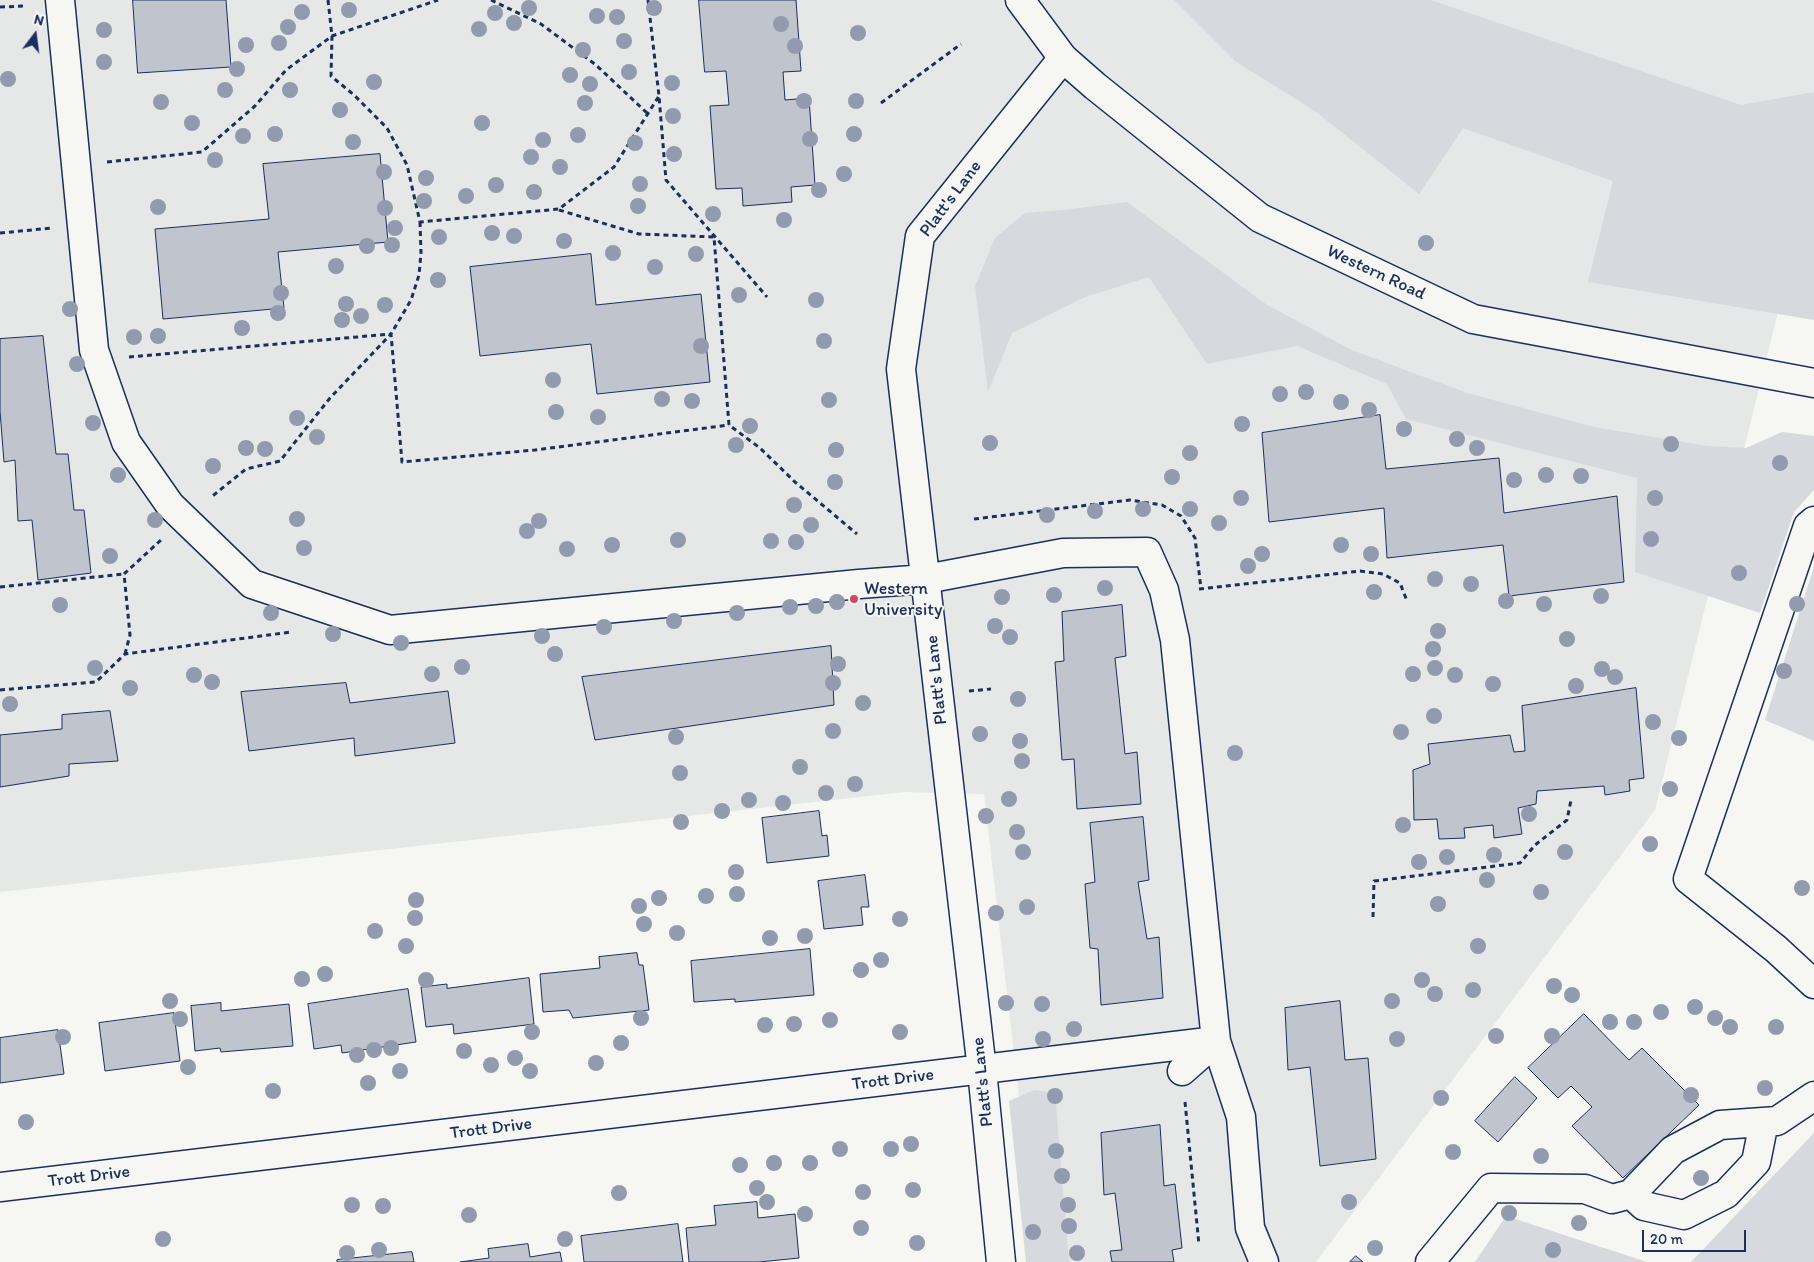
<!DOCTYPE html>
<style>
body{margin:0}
#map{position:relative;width:1814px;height:1262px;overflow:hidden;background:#f6f6f2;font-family:Itim,sans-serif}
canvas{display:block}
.north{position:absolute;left:10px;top:10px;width:50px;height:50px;-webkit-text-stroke:4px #f6f6f2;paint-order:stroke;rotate:15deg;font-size:14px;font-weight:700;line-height:20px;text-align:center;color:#1b2f5e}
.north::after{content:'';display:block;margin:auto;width:18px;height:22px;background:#1b2f5e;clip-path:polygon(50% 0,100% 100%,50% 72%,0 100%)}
.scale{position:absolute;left:1642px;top:1230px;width:104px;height:22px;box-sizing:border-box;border:2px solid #1b2f5e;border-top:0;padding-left:6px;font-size:15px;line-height:18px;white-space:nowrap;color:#1b2f5e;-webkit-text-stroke:4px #f6f6f2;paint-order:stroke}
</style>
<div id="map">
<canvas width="1814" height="1262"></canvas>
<div class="north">N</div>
<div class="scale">20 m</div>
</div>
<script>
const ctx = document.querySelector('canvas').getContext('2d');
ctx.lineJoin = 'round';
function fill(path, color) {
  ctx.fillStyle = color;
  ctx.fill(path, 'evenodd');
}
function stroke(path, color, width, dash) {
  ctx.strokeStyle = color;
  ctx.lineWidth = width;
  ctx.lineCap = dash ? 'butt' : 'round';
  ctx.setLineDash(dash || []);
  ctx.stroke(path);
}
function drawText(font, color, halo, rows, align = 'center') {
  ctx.font = font + ' Itim,sans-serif';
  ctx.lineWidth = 4;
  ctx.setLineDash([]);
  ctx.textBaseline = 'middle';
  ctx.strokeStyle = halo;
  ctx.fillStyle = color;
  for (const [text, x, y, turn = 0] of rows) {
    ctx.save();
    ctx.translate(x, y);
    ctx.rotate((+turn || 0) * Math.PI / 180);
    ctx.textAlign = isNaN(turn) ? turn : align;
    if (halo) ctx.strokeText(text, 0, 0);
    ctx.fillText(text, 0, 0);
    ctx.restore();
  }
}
fill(new Path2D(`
 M 0,0 L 1814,0 L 1814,166 L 1655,810 L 1316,1262 L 1038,1262 L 984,794 L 905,792 L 0,892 Z`), '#e6e7e7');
fill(new Path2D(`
 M 1174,0 L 1431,0 L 1741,105 L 1814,92 L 1814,320 L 1588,282 L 1613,181 L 1463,128 L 1419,194 L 1315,111 L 1235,61 Z
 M 1127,202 L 1267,305 L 1352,350 L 1467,393 L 1594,427 L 1707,446 L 1746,448 L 1782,432 L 1814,436 L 1814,490 L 1794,512 L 1760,613 L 1635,572 L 1637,478 L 1406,419 L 1387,384 L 1297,346 L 1207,364 L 1149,277 L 1085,297 L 1012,333 L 988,392 L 975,286 L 995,238 L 1025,213 L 1063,210 Z
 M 1814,567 L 1814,741 L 1765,720 Z
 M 1034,1090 L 1055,1093 L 1069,1262 L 1026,1262 L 1009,1101 Z
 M 1814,1133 L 1814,1262 L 1691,1262 Z
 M 1506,1216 L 1647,1262 L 1475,1262 Z`), '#d6d9dd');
const building = new Path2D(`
 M 133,0 L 226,0 L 231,67 L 138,73 Z
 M 699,0 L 796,0 L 801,71 L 783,72 L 785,100 L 809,98 L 815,185 L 791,187 L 792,202 L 743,206 L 742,188 L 716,189 L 710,106 L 729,105 L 726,71 L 705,72 Z
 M 380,154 L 388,242 L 278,252 L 284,308 L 163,319 L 155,229 L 269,219 L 263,164 Z
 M 591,254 L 596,305 L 701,294 L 710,382 L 597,394 L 591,344 L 480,356 L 470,267 Z
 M 43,336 L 56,454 L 68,454 L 74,510 L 84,510 L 91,573 L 38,580 L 32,520 L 18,521 L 15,460 L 4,462 L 0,411 L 0,339 Z
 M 1380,415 L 1386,469 L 1499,458 L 1504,513 L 1617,496 L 1624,582 L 1509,596 L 1503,545 L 1387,558 L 1384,508 L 1269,522 L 1262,433 Z
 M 1122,605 L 1126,656 L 1115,658 L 1125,754 L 1137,752 L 1141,804 L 1077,809 L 1074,759 L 1062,760 L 1055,662 L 1064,661 L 1062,612 Z
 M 831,646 L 834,705 L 595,740 L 582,677 Z
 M 346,683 L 350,703 L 448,691 L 455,743 L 355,756 L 354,738 L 249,751 L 241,692 Z
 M 1636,688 L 1644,778 L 1629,780 L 1630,791 L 1605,795 L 1604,786 L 1537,791 L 1536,804 L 1518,808 L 1522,834 L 1494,838 L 1493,825 L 1464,828 L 1465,838 L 1439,839 L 1437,819 L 1414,820 L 1413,770 L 1430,764 L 1428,744 L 1510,735 L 1514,752 L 1525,751 L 1522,706 Z
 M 110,711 L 118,761 L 69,764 L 69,776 L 0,787 L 0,735 L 62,729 L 62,715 Z
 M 819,811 L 822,836 L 827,835 L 829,856 L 767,863 L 762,818 Z
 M 1143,817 L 1149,880 L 1138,882 L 1147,939 L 1159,937 L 1163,998 L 1101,1005 L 1098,949 L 1090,948 L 1085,884 L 1095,882 L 1090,823 Z
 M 865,875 L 869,907 L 861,907 L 863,925 L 824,929 L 818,881 Z
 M 810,949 L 814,995 L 735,1002 L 735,999 L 694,1002 L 691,961 Z
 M 637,953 L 639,965 L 643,965 L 649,1010 L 573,1018 L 569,1010 L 543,1012 L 540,974 L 600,968 L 599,957 Z
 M 529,978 L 534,1024 L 454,1034 L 453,1024 L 426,1027 L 421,987 L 447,984 L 447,988 Z
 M 408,989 L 416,1042 L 342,1053 L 341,1045 L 314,1049 L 308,1004 Z
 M 1340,1001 L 1345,1060 L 1368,1058 L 1376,1159 L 1320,1166 L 1310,1067 L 1288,1070 L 1285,1008 Z
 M 221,1003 L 221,1011 L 289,1004 L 293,1046 L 221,1052 L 220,1048 L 195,1051 L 191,1006 Z
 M 174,1013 L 180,1061 L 105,1071 L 99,1023 Z
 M 1584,1014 L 1629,1060 L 1642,1048 L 1699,1105 L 1623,1178 L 1572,1126 L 1592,1107 L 1571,1086 L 1558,1098 L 1528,1068 Z
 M 58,1030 L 64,1074 L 0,1083 L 0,1038 Z
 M 1515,1077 L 1537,1098 L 1498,1142 L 1475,1121 Z
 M 1160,1125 L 1164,1186 L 1175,1184 L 1182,1248 L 1172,1250 L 1174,1262 L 1112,1262 L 1110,1251 L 1122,1250 L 1115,1193 L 1104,1195 L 1101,1133 Z
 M 757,1202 L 758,1218 L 795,1214 L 799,1258 L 759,1262 L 689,1262 L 686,1228 L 716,1225 L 714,1206 Z
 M 678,1224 L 683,1262 L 584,1262 L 581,1236 Z
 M 528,1244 L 530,1257 L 560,1252 L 562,1262 L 460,1262 L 489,1258 L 488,1249 Z
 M 412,1252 L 414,1262 L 337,1262 L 337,1260 Z
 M 1356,1256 L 1363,1262 L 1350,1262 Z`);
fill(building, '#c0c4cd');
stroke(building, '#1b2f5e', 1);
const minor = new Path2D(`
 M 60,0 L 94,350 L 126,442 L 170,505 L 252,584 L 390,630 L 859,584 L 926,579 L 1063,553 L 1147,552 L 1164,590 L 1175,640 L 1216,1041 L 1241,1117 L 1250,1228 L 1264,1262
 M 1814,521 L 1808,526 L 1688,879 L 1776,949 L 1814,984
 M 1182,1071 L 1216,1041
 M 0,1187 L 1216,1041
 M 1631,1194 L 1644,1206 L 1684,1215 L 1726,1194 L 1756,1162 L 1764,1122
 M 1001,1262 L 982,1070 L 901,369 L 920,236 L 1063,58
 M 1430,1262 L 1491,1188 L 1585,1189 L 1612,1199 L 1631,1194 L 1673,1150 L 1720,1125 L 1777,1121 L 1814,1096`);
const major = new Path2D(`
 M 1020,0 L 1063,58 L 1095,86 L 1260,218 L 1473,319 L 1814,383`);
stroke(minor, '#1b2f5e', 31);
stroke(major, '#1b2f5e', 31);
stroke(new Path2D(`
 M 328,0 L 332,36 L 331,76 L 354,95 L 387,128 L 407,165 L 420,222 L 559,209 L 614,167 L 659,96
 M 491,0 L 541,24 L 596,65 L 647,113
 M 648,0 L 659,96 L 666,180 L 767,297
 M 0,7 L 25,6
 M 881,103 L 961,44
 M 107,162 L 202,152 L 255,106 L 286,70 L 332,36 L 438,0
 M 559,210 L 639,234 L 714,237 L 729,425 L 760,448 L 795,482 L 857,534
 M 420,222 L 421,253 L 419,275 L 411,300 L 391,334 L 402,462 L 535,450 L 729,425
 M 0,233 L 52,228
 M 129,357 L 391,334 L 330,398 L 280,461 L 246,469 L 210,498
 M 974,519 L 1130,500 L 1162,505 L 1181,516 L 1195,538 L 1201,589
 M 0,587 L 124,574
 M 1199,589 L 1360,571 L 1383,574 L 1400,583 L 1407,601
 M 125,654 L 130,635 L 124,574 L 161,540
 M 0,690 L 96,682 L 125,654 L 291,632
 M 969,691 L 991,689
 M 1373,917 L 1374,881 L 1520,863 L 1535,845 L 1567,820 L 1571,800
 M 1185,1102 L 1199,1245`), '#1b2f5e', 3, [5, 4]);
stroke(minor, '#f6f6f2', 28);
stroke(major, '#f6f6f2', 28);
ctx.fillStyle = '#929bae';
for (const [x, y] of [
 [529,8],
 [654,8],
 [349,10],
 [302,12],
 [495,13],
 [597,16],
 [617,17],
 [514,23],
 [781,24],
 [288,27],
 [479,29],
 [104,30],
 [858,33],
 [624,41],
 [279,43],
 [246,45],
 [795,46],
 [583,50],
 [104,62],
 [237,69],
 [629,72],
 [570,75],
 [8,79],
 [374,82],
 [672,83],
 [590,84],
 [225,90],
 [290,90],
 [804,101],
 [856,101],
 [161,102],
 [585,103],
 [340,110],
 [673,116],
 [192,123],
 [482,123],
 [275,134],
 [854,134],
 [578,135],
 [243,136],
 [810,139],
 [543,140],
 [353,142],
 [635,143],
 [674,154],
 [531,157],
 [215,160],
 [560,167],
 [384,172],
 [844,174],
 [426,178],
 [640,184],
 [496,185],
 [819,190],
 [534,192],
 [466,196],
 [424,201],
 [638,206],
 [158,207],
 [385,208],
 [713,214],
 [784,220],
 [395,228],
 [492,233],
 [514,236],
 [439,237],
 [564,241],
 [1426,243],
 [392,245],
 [367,246],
 [613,253],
 [696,254],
 [336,266],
 [655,267],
 [438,280],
 [281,293],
 [739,295],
 [816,300],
 [346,304],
 [385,305],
 [70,309],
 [278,313],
 [361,316],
 [342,320],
 [242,328],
 [158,336],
 [134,337],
 [824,341],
 [701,346],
 [77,364],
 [553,380],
 [1306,392],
 [1280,394],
 [662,399],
 [829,400],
 [692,401],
 [1341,402],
 [1369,410],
 [556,412],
 [598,417],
 [297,418],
 [93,423],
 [1242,424],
 [750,426],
 [1404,429],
 [317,437],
 [1457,439],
 [990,443],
 [1671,444],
 [736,445],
 [246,448],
 [1477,448],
 [265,449],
 [836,450],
 [1190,453],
 [1780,463],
 [213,466],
 [118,475],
 [1546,475],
 [1581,476],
 [1172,477],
 [1514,480],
 [835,482],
 [1241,498],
 [1655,498],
 [794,505],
 [1143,509],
 [1190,509],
 [1095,511],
 [1047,515],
 [297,519],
 [155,520],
 [539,521],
 [1219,523],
 [811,525],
 [527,531],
 [1651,539],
 [678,540],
 [771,541],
 [796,542],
 [612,545],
 [1341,545],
 [304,548],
 [567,549],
 [1262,554],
 [1371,554],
 [110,556],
 [1248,566],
 [1739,573],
 [1435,579],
 [1471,584],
 [1105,588],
 [1374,592],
 [1054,595],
 [1601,596],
 [1002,597],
 [1506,601],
 [837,602],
 [1544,604],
 [1797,604],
 [60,605],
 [816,606],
 [790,607],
 [271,613],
 [737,613],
 [674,621],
 [995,626],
 [604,627],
 [1438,631],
 [333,634],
 [542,636],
 [1010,637],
 [1567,639],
 [401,643],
 [1433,649],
 [555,654],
 [838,664],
 [462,667],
 [95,668],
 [1435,668],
 [1602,669],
 [1784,671],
 [432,674],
 [1413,674],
 [194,675],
 [1455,675],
 [1615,677],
 [212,682],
 [833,683],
 [1493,684],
 [1576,686],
 [130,688],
 [1018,699],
 [863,703],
 [10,704],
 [1434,716],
 [1653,722],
 [833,731],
 [1401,732],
 [980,734],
 [676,737],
 [1679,738],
 [1020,741],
 [1235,753],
 [1022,761],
 [800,767],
 [680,773],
 [855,784],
 [1670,789],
 [826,793],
 [1009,799],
 [749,800],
 [783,803],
 [722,811],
 [1529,814],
 [986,816],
 [681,822],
 [1403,825],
 [1017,832],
 [1650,844],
 [1023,852],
 [1565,852],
 [1494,855],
 [1447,857],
 [1419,862],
 [736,872],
 [1487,880],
 [1802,888],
 [1541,892],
 [737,894],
 [706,896],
 [659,898],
 [416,900],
 [1438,904],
 [639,906],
 [1027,907],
 [996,913],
 [415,918],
 [900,919],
 [644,924],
 [375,931],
 [677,933],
 [805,936],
 [770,938],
 [406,946],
 [1478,946],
 [881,960],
 [861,970],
 [325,974],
 [302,979],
 [426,980],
 [1422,980],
 [1554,986],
 [1473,990],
 [1435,994],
 [1572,995],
 [170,1001],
 [1392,1001],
 [1006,1003],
 [1042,1004],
 [1695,1007],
 [1661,1012],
 [641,1018],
 [1715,1018],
 [180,1019],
 [830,1020],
 [1610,1022],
 [1634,1022],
 [794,1024],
 [765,1025],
 [1730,1027],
 [1776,1027],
 [1074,1029],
 [532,1032],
 [900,1032],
 [1496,1036],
 [1552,1036],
 [63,1037],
 [1043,1039],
 [1397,1039],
 [621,1043],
 [391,1048],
 [374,1050],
 [464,1051],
 [357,1055],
 [515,1058],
 [596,1063],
 [491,1065],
 [188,1067],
 [400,1071],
 [530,1071],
 [368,1083],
 [1765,1088],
 [273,1091],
 [1691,1095],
 [1055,1096],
 [1441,1098],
 [26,1122],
 [911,1144],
 [840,1149],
 [891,1149],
 [1056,1151],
 [1453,1152],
 [1541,1156],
 [774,1163],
 [810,1163],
 [740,1165],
 [1062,1176],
 [1701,1178],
 [757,1188],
 [913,1190],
 [863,1192],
 [619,1193],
 [767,1202],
 [1349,1202],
 [352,1205],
 [1068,1205],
 [383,1206],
 [1509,1213],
 [805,1214],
 [469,1215],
 [1579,1223],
 [1069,1226],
 [861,1228],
 [1033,1232],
 [163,1239],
 [565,1239],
 [917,1243],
 [1375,1248],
 [379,1250],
 [1553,1250],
 [347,1253],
 [1077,1253]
]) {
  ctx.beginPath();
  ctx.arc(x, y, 8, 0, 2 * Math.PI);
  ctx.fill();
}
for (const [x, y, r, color] of [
 [854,599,5,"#d1495b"]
]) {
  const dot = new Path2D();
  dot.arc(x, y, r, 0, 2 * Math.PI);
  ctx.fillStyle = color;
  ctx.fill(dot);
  stroke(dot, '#f6f6f2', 2);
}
drawText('18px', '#1b2f5e', '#f6f6f2', [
 ["Platt's Lane",951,199,-53],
 ["Western Road",1376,273,25],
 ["Platt's Lane",937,680,-96],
 ["Trott Drive",893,1080,-7],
 ["Platt's Lane",983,1082,-96],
 ["Trott Drive",491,1129,-7],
 ["Trott Drive",89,1177,-7]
]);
drawText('18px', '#1b2f5e', '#f6f6f2', [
 ["Western",864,589],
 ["University",864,610]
], 'left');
</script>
